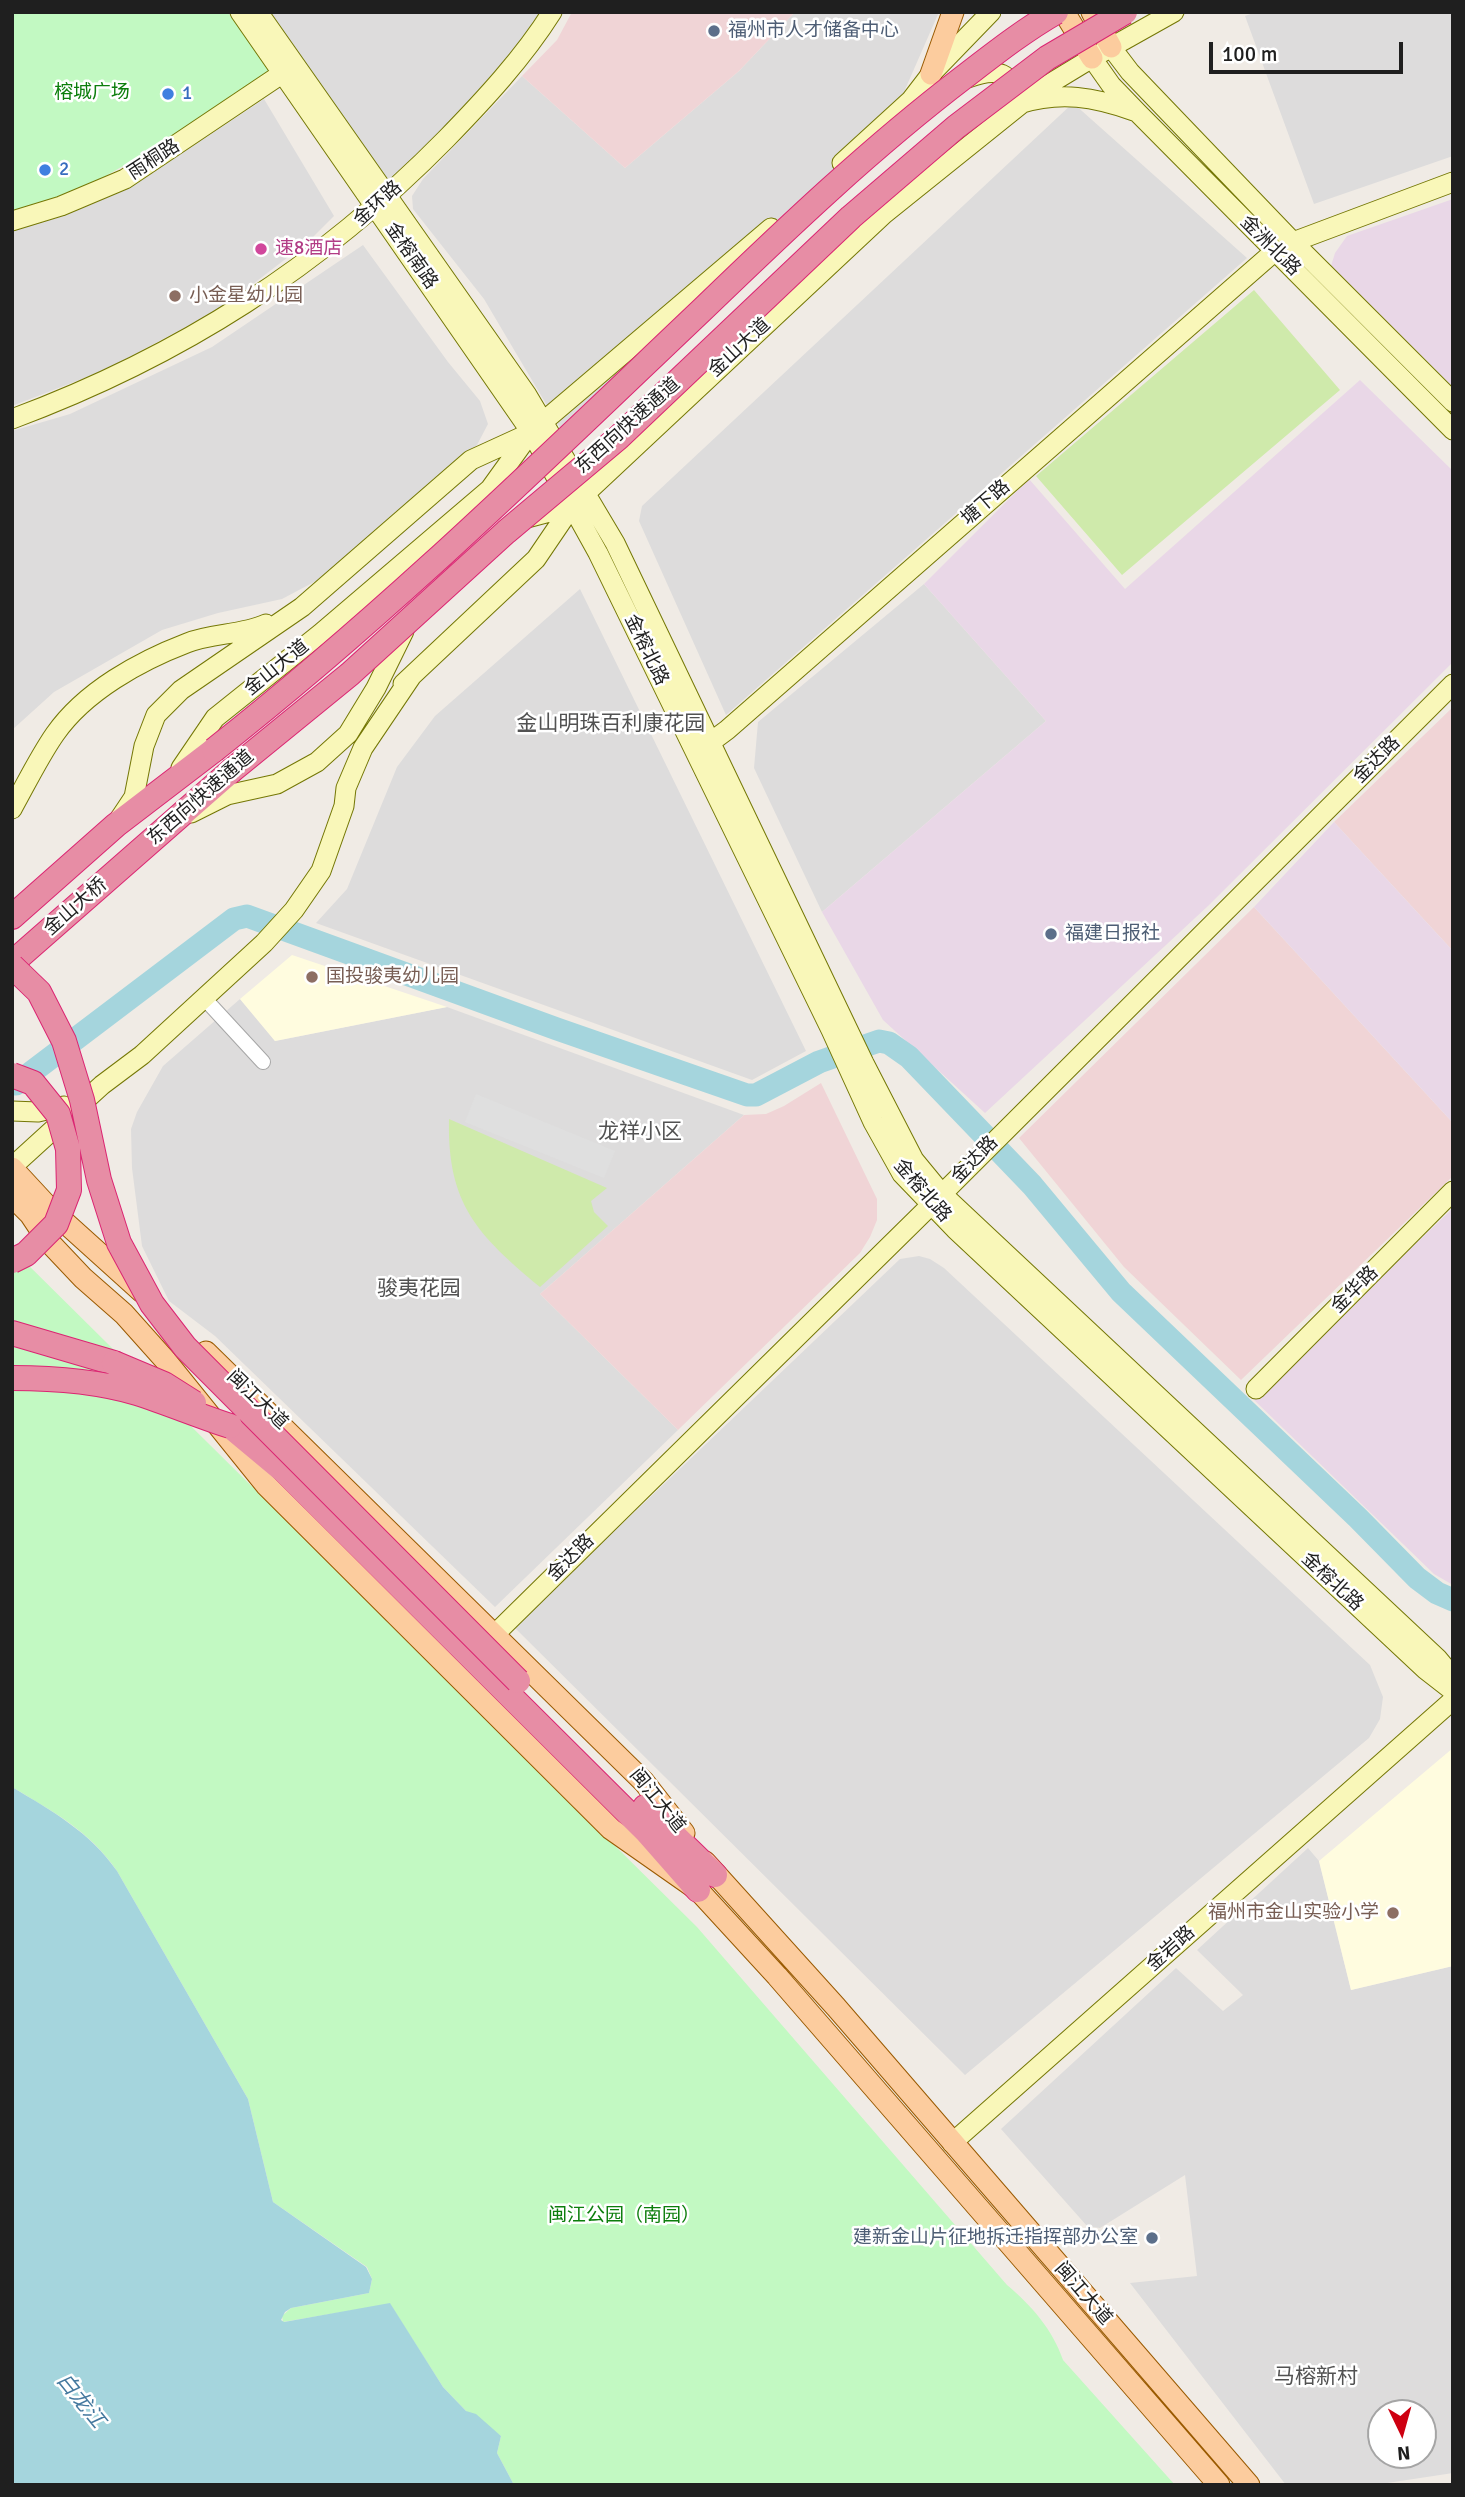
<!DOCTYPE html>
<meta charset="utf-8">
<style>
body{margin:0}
#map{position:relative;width:1465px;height:2497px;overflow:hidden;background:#f0ebe5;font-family:Signika,sans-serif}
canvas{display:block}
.frame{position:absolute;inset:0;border:14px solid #1f1f1f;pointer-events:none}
.north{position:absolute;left:1367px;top:2399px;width:70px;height:70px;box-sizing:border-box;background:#fff;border:2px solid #a5a5a5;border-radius:50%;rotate:175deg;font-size:19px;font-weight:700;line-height:28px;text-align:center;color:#1f1f1f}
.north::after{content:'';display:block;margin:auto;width:24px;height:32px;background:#ce0011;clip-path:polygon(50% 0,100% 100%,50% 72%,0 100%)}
.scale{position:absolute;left:1209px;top:42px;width:194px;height:32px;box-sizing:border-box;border:4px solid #1f1f1f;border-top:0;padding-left:9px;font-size:21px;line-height:24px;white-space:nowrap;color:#1f1f1f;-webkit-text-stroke:5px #fff;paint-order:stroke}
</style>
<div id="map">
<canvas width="1465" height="2497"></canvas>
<div class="frame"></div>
<div class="north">N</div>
<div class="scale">100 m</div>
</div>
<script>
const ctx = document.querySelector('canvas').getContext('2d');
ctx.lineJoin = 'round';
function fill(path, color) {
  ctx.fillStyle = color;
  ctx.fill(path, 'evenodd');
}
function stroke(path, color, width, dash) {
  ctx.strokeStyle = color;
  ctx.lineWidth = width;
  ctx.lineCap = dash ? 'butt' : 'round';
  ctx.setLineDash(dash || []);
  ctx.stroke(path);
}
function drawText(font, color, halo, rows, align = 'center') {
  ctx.font = font + ' Signika,"Noto Sans SC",sans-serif';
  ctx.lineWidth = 5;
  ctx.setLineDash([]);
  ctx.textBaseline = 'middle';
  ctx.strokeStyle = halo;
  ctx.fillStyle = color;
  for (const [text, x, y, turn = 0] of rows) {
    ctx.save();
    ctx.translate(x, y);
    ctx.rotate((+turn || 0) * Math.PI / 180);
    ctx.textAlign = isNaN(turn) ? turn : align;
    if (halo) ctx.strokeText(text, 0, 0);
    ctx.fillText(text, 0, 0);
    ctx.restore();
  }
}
fill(new Path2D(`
 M 268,12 L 541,12 L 515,48 L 457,116 L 388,183 Z
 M 795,12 L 939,12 L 900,101 L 858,153 L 565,436 L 484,299 L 413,209 L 412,196 L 423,179 L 522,76 L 625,168 L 739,71 Z
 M 1256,12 L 1453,12 L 1453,156 L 1314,204 L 1245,16 Z
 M 264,99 L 334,216 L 309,241 L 223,307 L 105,370 L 12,406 L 12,225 L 136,184 Z
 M 1073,103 L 1247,258 L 726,715 L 639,521 L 642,506 Z
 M 363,245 L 448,362 L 480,401 L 488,424 L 477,445 L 331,573 L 282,599 L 218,613 L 162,630 L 54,692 L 12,730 L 12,431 L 70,414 L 212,347 Z
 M 924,584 L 1046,721 L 822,912 L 754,768 L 758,722 Z
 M 580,589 L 806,1051 L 752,1080 L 316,923 L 347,889 L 397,767 L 435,716 Z
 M 240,999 L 275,1041 L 447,1007 L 744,1115 L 540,1294 L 678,1430 L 495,1607 L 215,1336 L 169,1301 L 142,1246 L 132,1168 L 131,1129 L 137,1112 L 163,1066 Z
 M 919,1256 L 930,1259 L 944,1268 L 1370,1665 L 1383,1697 L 1380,1719 L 1369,1738 L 965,2075 L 514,1627 L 900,1259 Z
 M 1308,1848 L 1319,1861 L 1351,1990 L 1453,1966 L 1453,2473 L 1374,2485 L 1286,2485 L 1130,2283 L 1197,2276 L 1185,2175 L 1100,2228 L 1087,2226 L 1001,2129 L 1176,1968 L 1223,2011 L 1243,1995 L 1197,1950 ZM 1381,2413 L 1423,2413 L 1423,2455 L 1381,2455 Z`), '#dddcdc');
fill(new Path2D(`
 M 572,12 L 795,12 L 739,71 L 625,168 L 522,76 L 557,40 Z
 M 1453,707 L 1453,951 L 1334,822 Z
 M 1254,907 L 1453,1123 L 1453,1176 L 1241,1380 L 1124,1267 L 1019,1138 Z
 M 821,1083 L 877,1199 L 877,1220 L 870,1237 L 860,1253 L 678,1430 L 540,1294 L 744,1115 L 766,1114 L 784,1106 Z`), '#f0d4d6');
fill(new Path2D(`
 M 1453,199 L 1453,387 L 1331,266 L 1335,253 L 1347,236 Z
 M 1360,380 L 1453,471 L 1453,662 L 1208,906 L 985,1113 L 883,1020 L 822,912 L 1046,721 L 924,584 L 1029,479 L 1125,589 Z
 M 1334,822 L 1453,951 L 1453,1123 L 1254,907 Z
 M 1453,1208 L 1453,1585 L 1434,1574 L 1253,1399 Z`), '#e9d7e7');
fill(new Path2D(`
 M 292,955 L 447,1007 L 275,1041 L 240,999 Z
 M 1453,1748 L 1453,1966 L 1351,1990 L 1319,1861 Z`), '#fffcdf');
fill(new Path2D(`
 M 1254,290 L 1340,390 L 1122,575 L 1036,476 Z
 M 449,1119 L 607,1188 L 591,1201 L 594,1212 L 608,1226 L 540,1287 C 478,1235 447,1205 449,1119 Z`), '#cfeaab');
fill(new Path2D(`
 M 12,12 L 231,12 L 229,14 L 270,70 L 185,130 L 92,184 L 12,215 Z
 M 12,1249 L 697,1927 L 1007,2285 C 1031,2305 1053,2330 1063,2360 L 1175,2485 L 514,2485 L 497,2453 L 501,2436 L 466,2411 L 443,2387 L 390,2304 L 283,2322 L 282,2316 L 291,2308 L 369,2293 L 372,2279 L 367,2267 L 273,2202 L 248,2099 L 117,1871 C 89,1830 53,1812 12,1787 Z`), '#c2f9c2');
fill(new Path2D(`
 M 476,1094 L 615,1151 L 604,1178 L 465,1122 Z`), '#dfdfdf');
fill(new Path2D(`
 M 12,1787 C 52,1811 90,1832 117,1871 L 248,2099 L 273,2202 L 366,2267 L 372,2279 L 369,2293 L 291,2308 L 285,2312 L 281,2320 L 284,2322 L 390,2303 L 443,2387 L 466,2411 L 476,2414 L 501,2436 L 497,2453 L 514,2485 L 12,2485 Z`), '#a5d5dd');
stroke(new Path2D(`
 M 16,1084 L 234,919 L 247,916 L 557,1029 L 747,1095 L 756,1095 L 819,1062 L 879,1041 L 889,1043 L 909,1057 L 1032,1185 L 1121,1292 L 1358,1518 L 1417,1578 L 1437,1593 L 1453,1600`), '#a5d5dd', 23);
const street = new Path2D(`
 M 204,998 L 263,1062`);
const secondary = new Path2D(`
 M 240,12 L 531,432 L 598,553 L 831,1030 L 873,1122 L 902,1174 L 955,1229 L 1426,1670 L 1453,1691
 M 258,12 L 527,395 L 615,543 L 864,1063 L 914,1160 L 942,1194 L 1438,1659 L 1453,1677
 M 1111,47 L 1130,72 L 1293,242 L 1453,402
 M 1092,58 L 1111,85 L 1138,113 L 1453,430
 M 968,78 C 998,67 1012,71 1019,104 C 1061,91 1094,97 1134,111
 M 842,163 L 911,100 L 931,74 L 991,12
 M 12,221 L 61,206 L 125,179 L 283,73
 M 1293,242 L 1453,182
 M 12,419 C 181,356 320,267 446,139 C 484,100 523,58 552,12
 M 523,519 L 572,506 L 884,214 L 1036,92 L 1092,58 L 1174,12
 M 403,684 L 536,559 L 572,506
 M 700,750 L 727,730 L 1275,251
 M 181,768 L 215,718 L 320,634 L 490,489 L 531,432 L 771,228
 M 12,809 C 26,784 39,757 55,734 C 85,691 140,661 187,643 C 212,633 242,635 266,624
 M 191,813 L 227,795 L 277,784 L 317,762 L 348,734 L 376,688 L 404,631
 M 120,818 L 134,797 L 144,746 L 156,715 L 181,690 L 302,607 L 471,460 L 530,433
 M 12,1111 L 38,1112 L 64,1106
 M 12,1167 L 102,1085 L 142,1055 L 264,943 L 294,910 L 321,871 L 344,806 L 346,788 L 363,748 L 411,677
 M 1256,1389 L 1453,1191
 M 495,1634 L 931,1205 L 1453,684
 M 952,2143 L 1453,1700`);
const primary = new Path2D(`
 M 1064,12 L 1092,58
 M 1092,12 L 1111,47
 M 931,74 L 953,12
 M 12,1168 L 50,1209 L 142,1292
 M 12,1196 L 30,1214 L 48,1241 L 83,1278 L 124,1314 L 166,1361 L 266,1485 L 611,1829 L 698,1890 L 777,1976 L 1219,2485
 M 206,1352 L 644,1782 L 684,1833
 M 705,1862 L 836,2007 L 1249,2485`);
const highway = new Path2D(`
 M 12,917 L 116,825 L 214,750
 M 12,963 L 231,771
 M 12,1333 L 114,1363
 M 230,1426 L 284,1471 L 647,1832 L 698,1890
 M 645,1807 L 715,1875`);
stroke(street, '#a6a6a6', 16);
stroke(secondary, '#747705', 21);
stroke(primary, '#9a5a00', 23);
stroke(highway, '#db2572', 26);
stroke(street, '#fff', 14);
stroke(secondary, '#f9f7b9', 19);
stroke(primary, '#fccc9e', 21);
stroke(highway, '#e78da5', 24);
const highwayBridge = new Path2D(`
 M 214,750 C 387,614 544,460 703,309 C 787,228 871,148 964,77 C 994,54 1023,31 1056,12
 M 231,771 L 350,674 L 506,532 L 618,438 L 851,217 L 956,127 L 1047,58 L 1125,12
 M 12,966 L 39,992 L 64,1041 L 82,1100 L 99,1180 L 119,1243 L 152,1304 L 185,1347 L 518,1681
 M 12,1075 L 33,1083 L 58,1114 L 68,1149 L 69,1190 L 56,1224 L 26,1254 L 12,1261
 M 114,1363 L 164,1384 L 194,1403
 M 12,1378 C 54,1378 97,1381 137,1393 C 168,1403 199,1416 230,1426`);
stroke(highwayBridge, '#db2572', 26, []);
stroke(highwayBridge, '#e78da5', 24);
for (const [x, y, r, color] of [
 [714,31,7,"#5c6f8a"],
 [168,94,7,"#3f7fe0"],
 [45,170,7,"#3f7fe0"],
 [261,249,7,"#d1479c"],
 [175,296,7,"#8d6e63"],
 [1051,934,7,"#5c6f8a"],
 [312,977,7,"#8d6e63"],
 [1393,1913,7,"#8d6e63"],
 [1152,2238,7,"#5c6f8a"]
]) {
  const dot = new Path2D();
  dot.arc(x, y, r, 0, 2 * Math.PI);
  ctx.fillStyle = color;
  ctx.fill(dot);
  stroke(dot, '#fff', 2.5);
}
drawText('19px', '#4e5e75', '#fff', [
 ["福州市人才储备中心",728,31],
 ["福建日报社",1065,934],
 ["建新金山片征地拆迁指挥部办公室",1138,2238,"right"]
], 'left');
drawText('19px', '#0c7e0c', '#fff', [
 ["榕城广场",92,93],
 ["闽江公园（南园）",624,2216]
]);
drawText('19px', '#366cbe', '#fff', [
 ["1",182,94],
 ["2",59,170]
], 'left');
drawText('19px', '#1f1f1f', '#fff', [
 ["雨桐路",154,160,-33],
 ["金环路",378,204,-42],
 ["金洲北路",1270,246,45],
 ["金榕南路",411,256,55],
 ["金山大道",740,348,-43],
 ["东西向快速通道",628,426,-42],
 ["塘下路",986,503,-41],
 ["金榕北路",646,650,64],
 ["金山大道",277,668,-39],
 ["金达路",1377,760,-45],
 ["东西向快速通道",201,798,-41],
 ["金山大桥",76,907,-41],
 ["金达路",975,1160,-46],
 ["金榕北路",922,1191,49],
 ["金华路",1355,1290,-45],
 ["闽江大道",257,1400,44],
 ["金达路",571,1558,-45],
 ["金榕北路",1332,1582,43],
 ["闽江大道",657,1801,51],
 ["金岩路",1171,1949,-42],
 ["闽江大道",1083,2294,49]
]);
drawText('19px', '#b23c85', '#fff', [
 ["速8酒店",275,249]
], 'left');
drawText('19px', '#785e54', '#fff', [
 ["小金星幼儿园",189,296],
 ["国投骏夷幼儿园",326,977],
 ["福州市金山实验小学",1379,1913,"right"]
], 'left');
drawText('21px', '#525252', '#fff', [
 ["金山明珠百利康花园",611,724],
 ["龙祥小区",640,1132],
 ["骏夷花园",419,1289],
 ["马榕新村",1316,2377]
]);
drawText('italic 21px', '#45799f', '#fff', [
 ["白龙江",80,2401,51]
]);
</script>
